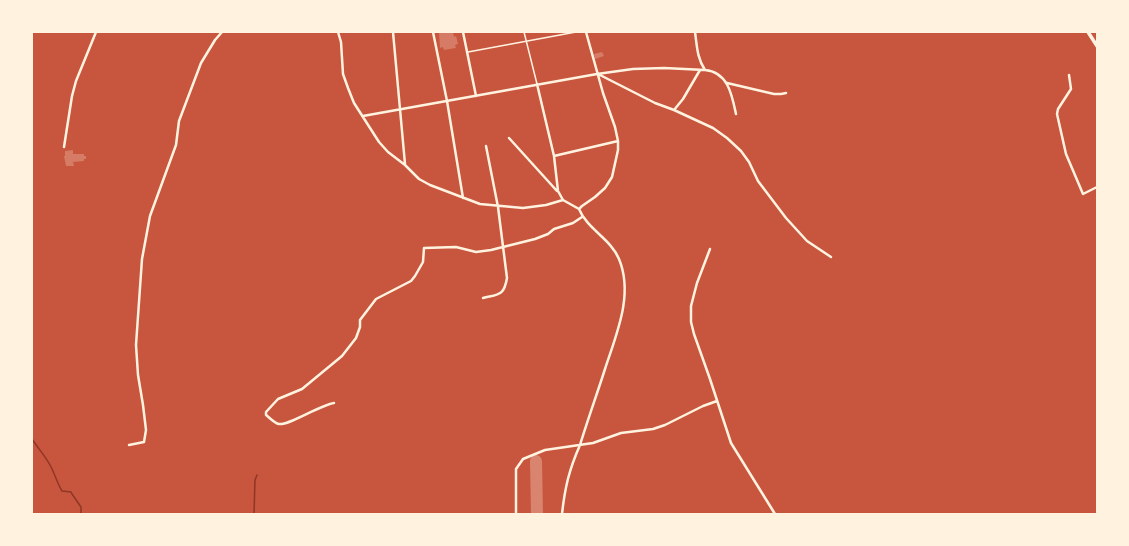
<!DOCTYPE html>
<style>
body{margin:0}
#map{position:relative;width:1129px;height:546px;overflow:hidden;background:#c8553d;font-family:Barlow,sans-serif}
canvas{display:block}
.frame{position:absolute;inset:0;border:33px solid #fff3e0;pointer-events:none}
</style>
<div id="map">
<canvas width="1129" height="546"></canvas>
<div class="frame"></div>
</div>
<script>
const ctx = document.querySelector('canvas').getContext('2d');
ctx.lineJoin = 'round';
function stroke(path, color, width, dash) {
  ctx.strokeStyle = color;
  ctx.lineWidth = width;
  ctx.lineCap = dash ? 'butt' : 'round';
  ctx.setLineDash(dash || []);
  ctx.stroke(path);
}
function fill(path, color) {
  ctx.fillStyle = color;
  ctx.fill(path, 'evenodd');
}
stroke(new Path2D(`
 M 32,439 C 38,448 45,456 50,465 C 55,474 57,483 62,491 L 71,492 L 72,494 L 81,507 L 81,514
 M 254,514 L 255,480 L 257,475`), '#8f3625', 1.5);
stroke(new Path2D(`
 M 536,461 L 537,514`), '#d8846e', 12);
fill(new Path2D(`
 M 439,32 L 453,32 L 454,37 L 456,36 L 458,44 L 455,45 L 456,48 L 444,50 L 443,47 L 440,48 Z
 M 602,52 L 604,56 L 595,59 L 594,54 Z
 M 73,150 L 73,154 L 84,154 L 84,156 L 86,156 L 86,159 L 84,159 L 84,161 L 73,162 L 74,166 L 66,166 L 64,156 L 65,156 L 65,151 Z`), '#d67c66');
stroke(new Path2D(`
 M 524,32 L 537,84
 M 468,52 L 576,32`), '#fff3e0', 1.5);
stroke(new Path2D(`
 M 338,32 L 341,42 L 343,74 L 348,88 L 354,103 L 379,142 L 388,152 L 405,165 L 419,179 L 430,185 L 480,204 L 523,208 L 546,205 L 563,200 L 579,209
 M 393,32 L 405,164
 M 433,32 L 447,101 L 463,198
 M 463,32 L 476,96
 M 695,32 C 697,46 697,58 705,70 C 728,72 732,95 736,114
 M 598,74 L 655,103 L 674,110 L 713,128 L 727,138 L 741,151 L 749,162 L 758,181 L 786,218 L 807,241 L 831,257
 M 1069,75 L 1071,89 L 1058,109 L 1057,114 L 1066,154 L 1083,194 L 1097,187
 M 727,83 L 774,94 L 781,94 L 786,93
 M 537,84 L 554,156 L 558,191 L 563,200
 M 674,110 L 683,99 L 700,70
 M 363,116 L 597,74 L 633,69 L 664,68 L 705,70
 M 509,138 L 557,191
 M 64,147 L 72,96 L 76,81 L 96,32
 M 554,156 L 618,141
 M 710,249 L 697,283 L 691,306 L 691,322 L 694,334 L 710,379 L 731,443 L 775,514
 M 483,298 C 499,294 504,296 507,278 L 498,207 L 486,146
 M 334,403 C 320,405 288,426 279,424 C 274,423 269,417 266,415 L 266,412 L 278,399 L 302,389 L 342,356 L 356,338 L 360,327 L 360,320 L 376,299 L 411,281 L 415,276 L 423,262 L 424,248 L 456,247 L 476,252 L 491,250 L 535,239 L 548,234 L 554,229 L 573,223 L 582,217
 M 129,445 L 144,442 L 146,430 L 143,405 L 138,375 L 136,345 L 142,259 L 150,216 L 176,145 L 179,121 L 201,63 L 215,40 L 222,32
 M 516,514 L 516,469 L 523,459 L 545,450 L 593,443 L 621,433 L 653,429 L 665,425 L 703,406 L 717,401
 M 562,514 C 565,487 569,470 580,445 C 588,419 597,394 605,369 C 616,335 634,295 619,259 C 611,239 587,229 579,209 L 582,206 L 595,197 L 605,188 L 612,177 L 618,150 L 618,141 L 615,127 L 603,93 L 586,32`), '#fff3e0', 2.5);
stroke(new Path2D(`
 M 1088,32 L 1097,46`), '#fff3e0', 3.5);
</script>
